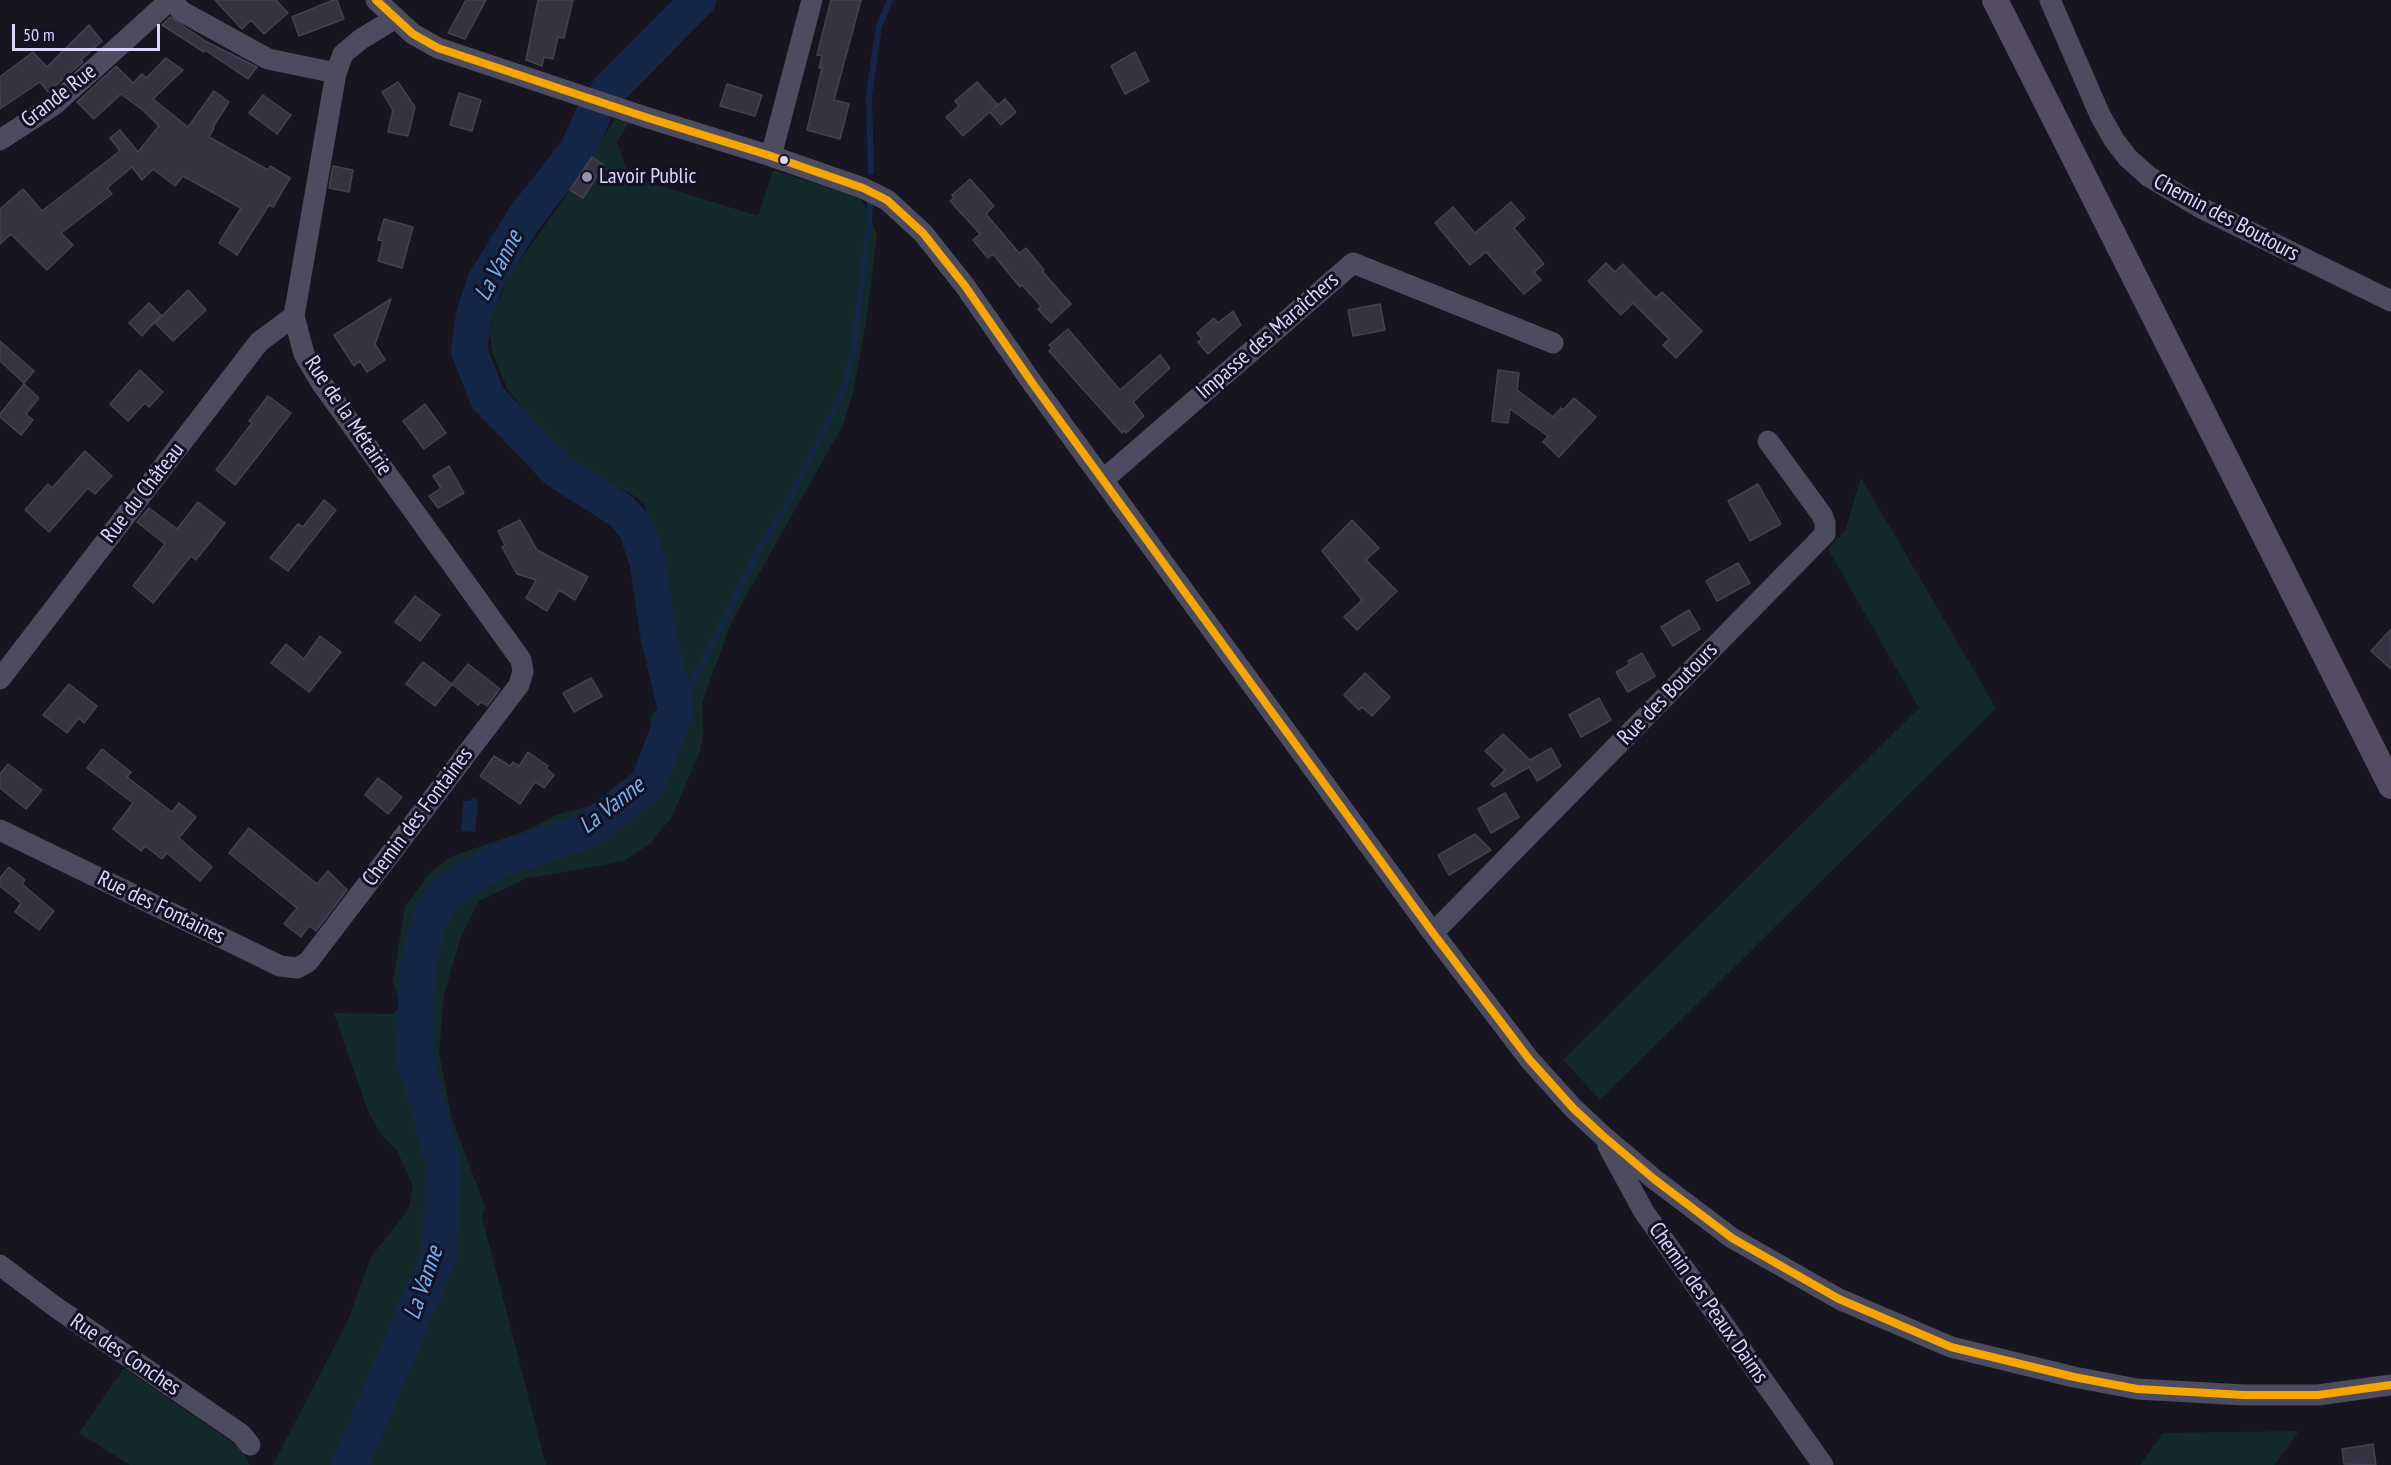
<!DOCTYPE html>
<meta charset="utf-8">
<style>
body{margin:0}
#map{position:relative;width:2391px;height:1465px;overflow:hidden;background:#171520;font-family:"PT Sans Narrow",sans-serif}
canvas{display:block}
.scale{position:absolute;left:12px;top:24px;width:148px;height:27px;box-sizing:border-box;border:3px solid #dbd7fb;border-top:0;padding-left:8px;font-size:18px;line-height:21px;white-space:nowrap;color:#dbd7fb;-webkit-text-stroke:4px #141124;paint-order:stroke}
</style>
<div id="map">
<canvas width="2391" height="1465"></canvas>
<div class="scale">50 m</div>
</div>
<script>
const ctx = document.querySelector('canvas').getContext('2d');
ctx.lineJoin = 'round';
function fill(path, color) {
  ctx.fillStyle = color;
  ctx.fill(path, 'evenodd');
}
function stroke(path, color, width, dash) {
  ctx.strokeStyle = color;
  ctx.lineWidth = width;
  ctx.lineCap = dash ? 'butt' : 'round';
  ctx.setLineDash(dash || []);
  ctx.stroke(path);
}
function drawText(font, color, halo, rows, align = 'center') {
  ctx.font = font + ' "PT Sans Narrow",sans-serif';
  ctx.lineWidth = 6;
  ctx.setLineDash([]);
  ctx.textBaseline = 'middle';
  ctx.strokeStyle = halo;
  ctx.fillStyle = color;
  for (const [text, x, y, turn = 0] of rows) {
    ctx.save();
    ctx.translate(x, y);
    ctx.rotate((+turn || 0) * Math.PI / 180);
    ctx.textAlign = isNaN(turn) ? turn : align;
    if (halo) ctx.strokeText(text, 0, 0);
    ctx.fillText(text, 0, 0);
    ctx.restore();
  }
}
fill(new Path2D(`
 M 615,119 L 629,123 L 617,142 L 629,176 L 758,216 L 773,170 L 861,198 L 877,234 L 866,323 L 853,392 L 843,425 L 731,623 L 702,703 L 703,734 L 700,752 L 671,818 L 651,843 L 624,861 L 525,879 L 479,901 L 460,939 L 444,995 L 439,1052 L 451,1116 L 485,1207 L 482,1217 L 546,1465 L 273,1465 L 348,1320 L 371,1257 L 408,1210 L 413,1186 L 397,1150 L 381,1134 L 368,1111 L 334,1013 L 394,1014 L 400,1004 L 393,982 L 405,906 L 430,873 L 450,857 L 528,830 L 556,815 L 597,804 L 625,783 L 639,766 L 650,731 L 651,716 L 681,685 L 661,555 L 644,503 L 632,494 L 592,476 L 552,443 L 508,390 L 492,352 L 490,332 L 493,314 L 507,279 L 570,190 Z
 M 1861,478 L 1996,708 L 1600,1100 L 1563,1060 L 1919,708 L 1828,549 L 1845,531 Z
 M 124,1368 L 241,1448 L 250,1465 L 130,1465 L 79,1433 Z
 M 2299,1431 L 2274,1465 L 2140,1465 L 2163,1433 Z`), '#142a2a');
fill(new Path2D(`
 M 474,797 L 478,801 L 475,832 L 461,831 L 463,801 L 469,801 Z`), '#152746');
stroke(new Path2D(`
 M 871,172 L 869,95 L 879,26 L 890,0
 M 869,222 L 870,203
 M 676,710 L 705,659 L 756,555 L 784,510 L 843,392 L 853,354 L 868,229`), '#152746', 6);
stroke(new Path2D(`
 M 608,91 L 698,0
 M 350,1465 L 439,1255 L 444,1166 L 415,1059 L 417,969 L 431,914 L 441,899 L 459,882 L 504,859 L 587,831 L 648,784 L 676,710 L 658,634 L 648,564 L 636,527 L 620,510 L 557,470 L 487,397 L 469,350 L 474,315 L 485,282 L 525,217 L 577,151 L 593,115`), '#152746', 36);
const building = new Path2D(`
 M 215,0 L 276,0 L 288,13 L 264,34 L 251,20 L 242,29 Z
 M 333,0 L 337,0 L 344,19 L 299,36 L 292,17 Z
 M 466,0 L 486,0 L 465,39 L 448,33 Z
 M 538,0 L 573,0 L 564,38 L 558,37 L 553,59 L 544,57 L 542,66 L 526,60 Z
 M 831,0 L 861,0 L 834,100 L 849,104 L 840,139 L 807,130 L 822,68 L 819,68 L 822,56 L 817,55 Z
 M 170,17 L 207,42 L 257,67 L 248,79 L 205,50 L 204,52 L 162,25 Z
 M 89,25 L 102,41 L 81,60 L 83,62 L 48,92 L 40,82 L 0,109 L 0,77 L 33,52 L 47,67 Z
 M 1135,52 L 1149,81 L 1125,94 L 1111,66 Z
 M 166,58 L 183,70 L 153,99 L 188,127 L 214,91 L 229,102 L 213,127 L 214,128 L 209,137 L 268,170 L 270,166 L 290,178 L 273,207 L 269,205 L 237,255 L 219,243 L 241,208 L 183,176 L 175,186 L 153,169 L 142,180 L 132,167 L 107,188 L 112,194 L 61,233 L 73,245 L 47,270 L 11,234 L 0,244 L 0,209 L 23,189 L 42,211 L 120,151 L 110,138 L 120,130 L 138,152 L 159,126 L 144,111 L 121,94 L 94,119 L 77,102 L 116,66 L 133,83 L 142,74 L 146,78 Z
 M 398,82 L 415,107 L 408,136 L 388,132 L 393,110 L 382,92 Z
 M 977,82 L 998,105 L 993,109 L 1005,99 L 1016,112 L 1001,125 L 990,112 L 963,136 L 946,117 L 959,106 L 955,101 Z
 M 727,84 L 762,95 L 755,116 L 720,106 Z
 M 459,93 L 481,100 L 472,131 L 450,125 Z
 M 263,95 L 291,115 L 277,134 L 249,113 Z
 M 592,157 L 604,165 L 583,198 L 570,190 Z
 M 333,166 L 353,170 L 349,192 L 329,188 Z
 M 970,179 L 994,206 L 986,214 L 1019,253 L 1026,248 L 1044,270 L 1043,272 L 1071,304 L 1051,323 L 1038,309 L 1041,306 L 1022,285 L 1020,287 L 993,254 L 988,258 L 977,245 L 973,240 L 980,234 L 950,201 L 954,198 L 952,195 Z
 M 1511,202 L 1525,218 L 1514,228 L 1544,264 L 1534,272 L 1541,280 L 1524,294 L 1486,252 L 1470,265 L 1435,223 L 1453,207 L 1475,233 Z
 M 384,219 L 413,227 L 402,268 L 378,261 L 383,241 L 378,240 Z
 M 1606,263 L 1615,272 L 1623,264 L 1656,298 L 1662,292 L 1702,331 L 1676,358 L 1663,345 L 1669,339 L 1633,303 L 1621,315 L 1588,281 Z
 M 188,290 L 206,310 L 173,341 L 155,323 Z
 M 391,299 L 375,344 L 385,360 L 367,372 L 360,361 L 354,366 L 334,335 Z
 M 149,303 L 161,315 L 142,336 L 129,323 Z
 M 1380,304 L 1385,330 L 1353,336 L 1348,310 Z
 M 1233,311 L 1241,325 L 1208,354 L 1198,342 L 1202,339 L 1197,333 L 1214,318 L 1218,323 Z
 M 1068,329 L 1120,390 L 1160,355 L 1170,368 L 1133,402 L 1144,416 L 1126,433 L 1124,430 L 1122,433 L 1049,351 L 1052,348 L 1049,345 Z
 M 0,341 L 34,371 L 24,383 L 0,361 Z
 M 140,370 L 163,392 L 149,407 L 145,403 L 128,421 L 110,404 Z
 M 1498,370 L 1519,373 L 1517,390 L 1553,417 L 1561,408 L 1563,410 L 1574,398 L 1596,417 L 1559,457 L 1543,442 L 1548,436 L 1510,409 L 1508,423 L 1492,421 Z
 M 24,384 L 39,398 L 26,414 L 33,420 L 21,435 L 0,417 L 0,414 Z
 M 268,396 L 291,413 L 235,485 L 216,470 L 252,423 L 249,421 Z
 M 425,404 L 446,433 L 424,449 L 403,421 Z
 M 85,451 L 112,476 L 95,494 L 88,488 L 49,532 L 25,510 L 48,484 L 52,488 Z
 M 449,466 L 464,493 L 438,508 L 429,496 L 441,488 L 433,476 Z
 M 1758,484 L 1781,524 L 1750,541 L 1728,501 Z
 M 324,500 L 336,510 L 288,571 L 270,558 L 298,524 L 303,527 Z
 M 198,502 L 225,523 L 196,560 L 191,556 L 153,603 L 133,586 L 165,544 L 137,522 L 149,508 L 177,529 Z
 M 520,520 L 537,550 L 588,577 L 575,600 L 559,590 L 547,611 L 526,598 L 536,580 L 517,574 L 502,547 L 505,545 L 498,531 Z
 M 1352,520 L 1379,548 L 1366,560 L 1397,591 L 1357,630 L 1344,617 L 1362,600 L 1322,551 Z
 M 1738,563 L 1750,583 L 1717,601 L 1706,581 Z
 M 415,596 L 440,615 L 420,641 L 395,622 Z
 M 1689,610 L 1700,629 L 1673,646 L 1661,627 Z
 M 2391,629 L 2391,669 L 2371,651 Z
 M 320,636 L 341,652 L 309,692 L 271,663 L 286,644 L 304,659 Z
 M 1642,653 L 1655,676 L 1628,692 L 1616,672 L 1630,664 L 1628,661 Z
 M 423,662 L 452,684 L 435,706 L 406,684 Z
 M 468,664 L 500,689 L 487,706 L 481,702 L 478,705 L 452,684 Z
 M 1365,673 L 1390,697 L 1372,716 L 1362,707 L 1359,710 L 1344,695 Z
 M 591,678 L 602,696 L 574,712 L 563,693 Z
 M 69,684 L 97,706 L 84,723 L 79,718 L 67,733 L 43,715 Z
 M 1599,698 L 1611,720 L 1581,737 L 1569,715 Z
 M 1503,734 L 1530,760 L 1551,748 L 1561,766 L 1537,781 L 1529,767 L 1494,787 L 1491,784 L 1505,770 L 1485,751 Z
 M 102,749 L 131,772 L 127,777 L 172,812 L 179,803 L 196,817 L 179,838 L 212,867 L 200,881 L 167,853 L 162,859 L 145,846 L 141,851 L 113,829 L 133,803 L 87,768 Z
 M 528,752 L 548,766 L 546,768 L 554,775 L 544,788 L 535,782 L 520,804 L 480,776 L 494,756 L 510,766 L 513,762 L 519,766 Z
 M 8,764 L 42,790 L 26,809 L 0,788 L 0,774 Z
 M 378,778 L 402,797 L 388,814 L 365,795 Z
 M 1505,793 L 1519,817 L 1491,833 L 1478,809 Z
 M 249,828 L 317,884 L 328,871 L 347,890 L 316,931 L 309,926 L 301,937 L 284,924 L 297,908 L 229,853 Z
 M 1475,834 L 1491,850 L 1449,875 L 1438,855 Z
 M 9,867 L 25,880 L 22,884 L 54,911 L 39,930 L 15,912 L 21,903 L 0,886 L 0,878 Z
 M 2373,1444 L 2376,1465 L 2344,1464 L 2342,1449 Z`);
fill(building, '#353342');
stroke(building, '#444153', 1.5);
stroke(new Path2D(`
 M 172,0 L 181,11 L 268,59 L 336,73
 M 376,0 L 413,34 L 438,48 L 645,117 L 771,156 L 863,188 L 887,200 L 923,233 L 965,286 L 1033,384 L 1433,933 L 1529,1059 L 1573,1108 L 1602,1135 L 1654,1179 L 1732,1238 L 1839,1299 L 1951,1347 L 2074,1377 L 2137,1389 L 2244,1395 L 2318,1395 L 2391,1385
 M 2050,0 L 2100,115 L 2114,140 L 2128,158 L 2148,176 L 2201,208 L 2391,301
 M 0,140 L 54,105 L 170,0
 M 771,156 L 812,0
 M 1103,480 L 1353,263 L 1553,343
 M 0,679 L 259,342 L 294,316
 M 0,830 L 280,966 L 297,968 L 308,962 L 519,685 L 523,671 L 521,660 L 320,381 L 304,354 L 294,316 L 336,73 L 343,54 L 361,39 L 394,19
 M 1433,933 L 1825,534 L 1825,523 L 1822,515 L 1768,441
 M 1608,1146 L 1644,1212 L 1823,1465
 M 0,1265 L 54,1306 L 241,1434 L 250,1445`), '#4c4b5f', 21);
stroke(new Path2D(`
 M 1995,0 L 2391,786`), '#544c64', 26);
stroke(new Path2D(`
 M 376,0 L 413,34 L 438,48 L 645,117 L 771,156 L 863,188 L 887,200 L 923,233 L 965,286 L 1033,384 L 1433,933 L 1529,1059 L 1573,1108 L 1602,1135 L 1654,1179 L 1732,1238 L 1839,1299 L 1951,1347 L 2074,1377 L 2137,1389 L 2244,1395 L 2318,1395 L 2391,1385`), '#f7a600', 8);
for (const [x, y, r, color] of [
 [784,160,5,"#dbd7fb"],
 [587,177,6,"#9693ae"]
]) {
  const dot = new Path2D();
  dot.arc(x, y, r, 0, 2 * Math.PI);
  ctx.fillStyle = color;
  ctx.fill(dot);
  stroke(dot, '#141124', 2);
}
drawText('22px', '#dbd7fb', '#141124', [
 ["Grande Rue",59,96,-38],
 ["Chemin des Boutours",2226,218,28],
 ["Impasse des Maraîchers",1268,336,-41],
 ["Rue de la Métairie",348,416,56],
 ["Rue du Château",143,493,-52],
 ["Rue des Boutours",1668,694,-46],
 ["Chemin des Fontaines",418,817,-53],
 ["Rue des Fontaines",161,908,26],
 ["Chemin des Peaux Daims",1708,1303,55],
 ["Rue des Conches",125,1355,34]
]);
drawText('22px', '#dbd7fb', '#141124', [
 ["Lavoir Public",599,177]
], 'left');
drawText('italic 24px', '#6eb4f2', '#141124', [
 ["La Vanne",499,266,-62],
 ["La Vanne",612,806,-38],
 ["La Vanne",424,1283,-71]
]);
</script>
